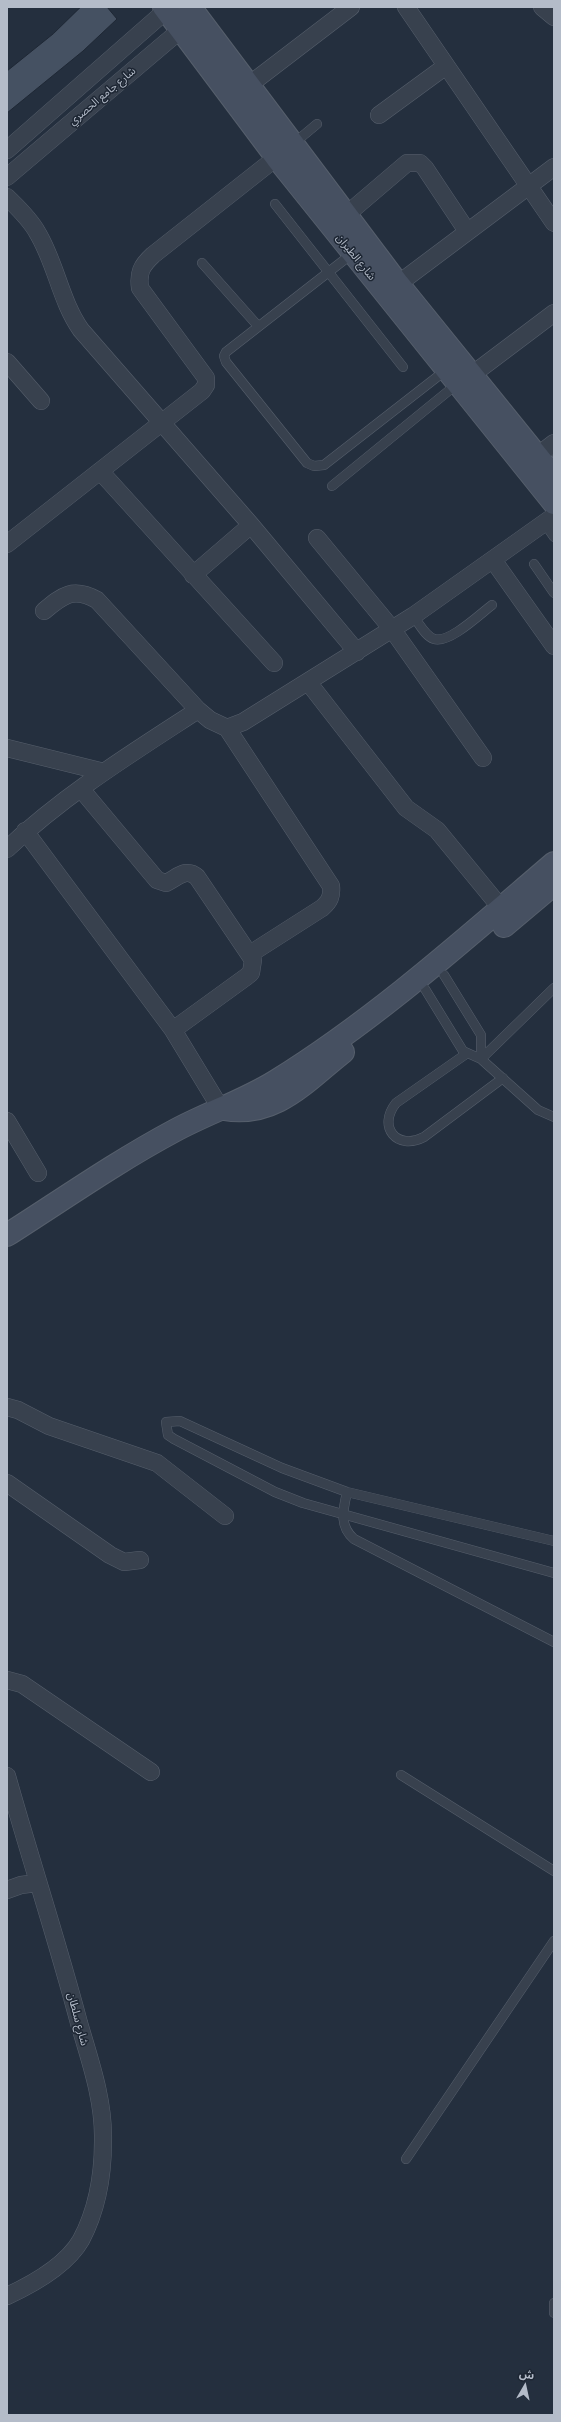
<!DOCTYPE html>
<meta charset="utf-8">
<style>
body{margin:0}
#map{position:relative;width:561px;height:2422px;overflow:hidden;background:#242f3e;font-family:Ubuntu,"Noto Sans Arabic",sans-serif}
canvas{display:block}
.frame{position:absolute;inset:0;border:8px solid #b4bcc9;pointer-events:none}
.north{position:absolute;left:505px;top:2366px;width:40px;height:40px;-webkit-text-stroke:3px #1d2633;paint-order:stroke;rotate:9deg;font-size:11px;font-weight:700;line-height:16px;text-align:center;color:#b4bcc9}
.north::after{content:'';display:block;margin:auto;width:14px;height:18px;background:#b4bcc9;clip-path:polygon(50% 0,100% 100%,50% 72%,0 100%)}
</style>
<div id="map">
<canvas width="561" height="2422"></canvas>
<div class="frame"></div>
<div class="north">ش</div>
</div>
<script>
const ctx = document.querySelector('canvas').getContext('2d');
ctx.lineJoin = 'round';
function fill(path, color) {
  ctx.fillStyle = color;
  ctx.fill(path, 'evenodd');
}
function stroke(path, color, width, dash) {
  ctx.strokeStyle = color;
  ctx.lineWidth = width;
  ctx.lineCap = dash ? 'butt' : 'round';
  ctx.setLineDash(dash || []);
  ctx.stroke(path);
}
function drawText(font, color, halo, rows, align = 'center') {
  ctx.font = font + ' Ubuntu,"Noto Sans Arabic",sans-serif';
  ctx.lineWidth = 3;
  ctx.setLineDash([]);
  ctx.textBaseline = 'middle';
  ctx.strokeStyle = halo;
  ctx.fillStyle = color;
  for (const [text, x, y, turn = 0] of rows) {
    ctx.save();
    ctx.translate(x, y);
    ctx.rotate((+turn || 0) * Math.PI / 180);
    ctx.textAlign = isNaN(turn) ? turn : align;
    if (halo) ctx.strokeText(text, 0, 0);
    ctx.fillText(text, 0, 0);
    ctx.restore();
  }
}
const building = new Path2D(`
 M 81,7 L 107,7 L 117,19 L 83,51 L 7,113 L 7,71 L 53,34 Z`);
fill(building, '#455162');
stroke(building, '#1f2835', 1);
const lane = new Path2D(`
 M 293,144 L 317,124
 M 275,204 L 403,367
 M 353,253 L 226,352 L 224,356 L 226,362 L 307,463 L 314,466 L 324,465 L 446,370
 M 202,263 L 258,326
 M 332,486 L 457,384
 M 545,524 L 554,537
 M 534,564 L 554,593
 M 413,616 C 419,623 425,636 434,639 C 449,644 480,614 492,605
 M 444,975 L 481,1035 L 481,1059
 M 425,989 L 463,1051 L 481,1059 L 538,1110 L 554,1117
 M 466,1054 L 396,1103 C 377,1127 397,1151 424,1137 L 503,1078
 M 481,1059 L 554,988
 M 347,1492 C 343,1510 339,1526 354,1539 L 554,1642
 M 554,1541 L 347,1492 L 282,1468 L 180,1421 L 166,1422 L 168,1435 L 174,1439 L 275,1492 L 303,1503 L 554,1573
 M 401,1775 L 554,1871
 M 406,2159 L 554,1941
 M 554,2303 L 554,2313`);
const street = new Path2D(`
 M 406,7 L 554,223
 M 542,7 L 554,17
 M 249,85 L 351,7
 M 379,115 L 446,66
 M 7,150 L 170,7
 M 7,177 L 190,22
 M 7,197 C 18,208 30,219 37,232 C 56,263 60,300 81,330 L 251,525 L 357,652
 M 346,215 L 407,163 L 420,163 L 425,168 L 467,231
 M 398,284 L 554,167
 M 7,362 L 41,401
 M 473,374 L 554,313
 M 537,456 L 554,443
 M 100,471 L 274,663
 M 317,538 L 392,629 L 483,758
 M 7,544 L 202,391 L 206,385 L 206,378 L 140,288 C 138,273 141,266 153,255 L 286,150
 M 493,560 L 554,646
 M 193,575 L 251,525
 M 44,611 C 63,595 73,587 97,600 L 198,710 L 210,720 L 227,728 L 243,722 L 413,616 L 554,516
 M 308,682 L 406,808 L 437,830 L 501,908
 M 227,728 L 331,886 C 332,896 330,901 322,908 L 250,954
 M 7,748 L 104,772
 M 81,789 L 157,880 L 166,883 C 177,878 186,867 197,877 L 253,960 L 251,973 L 246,977 L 173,1030
 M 25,831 L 173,1030 L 221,1109
 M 7,849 C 64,795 132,753 198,710
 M 7,1121 L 38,1173
 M 7,1407 L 18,1410 L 49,1426 L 157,1463 L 225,1516
 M 7,1483 L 110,1555 L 124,1562 L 140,1560
 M 7,1680 L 22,1684 L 151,1772
 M 7,1776 C 30,1858 57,1940 79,2023 C 90,2061 104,2100 103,2141 C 103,2174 97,2210 81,2240 C 66,2266 33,2284 7,2296
 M 7,1890 L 21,1885 L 37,1883`);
const secondary = new Path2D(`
 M 164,7 L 277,158 L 554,503
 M 190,7 L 398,284 L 554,477
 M 504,926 L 554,884
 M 224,1109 C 276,1118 306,1081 343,1052
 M 7,1235 C 62,1200 116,1162 174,1131 C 207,1113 244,1101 276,1081 C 376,1019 465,939 554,863`);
stroke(lane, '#565f6c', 10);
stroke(street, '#565f6c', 18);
stroke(secondary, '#565f6c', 24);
stroke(lane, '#38414e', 9);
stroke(street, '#38414e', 17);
stroke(secondary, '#465061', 22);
drawText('11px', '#b4bcc9', '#1d2633', [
 ["شارع جامع الحصري",102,96,-40],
 ["شارع الطيران",356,257,51],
 ["شارع سلطان",78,2019,75]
]);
</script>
